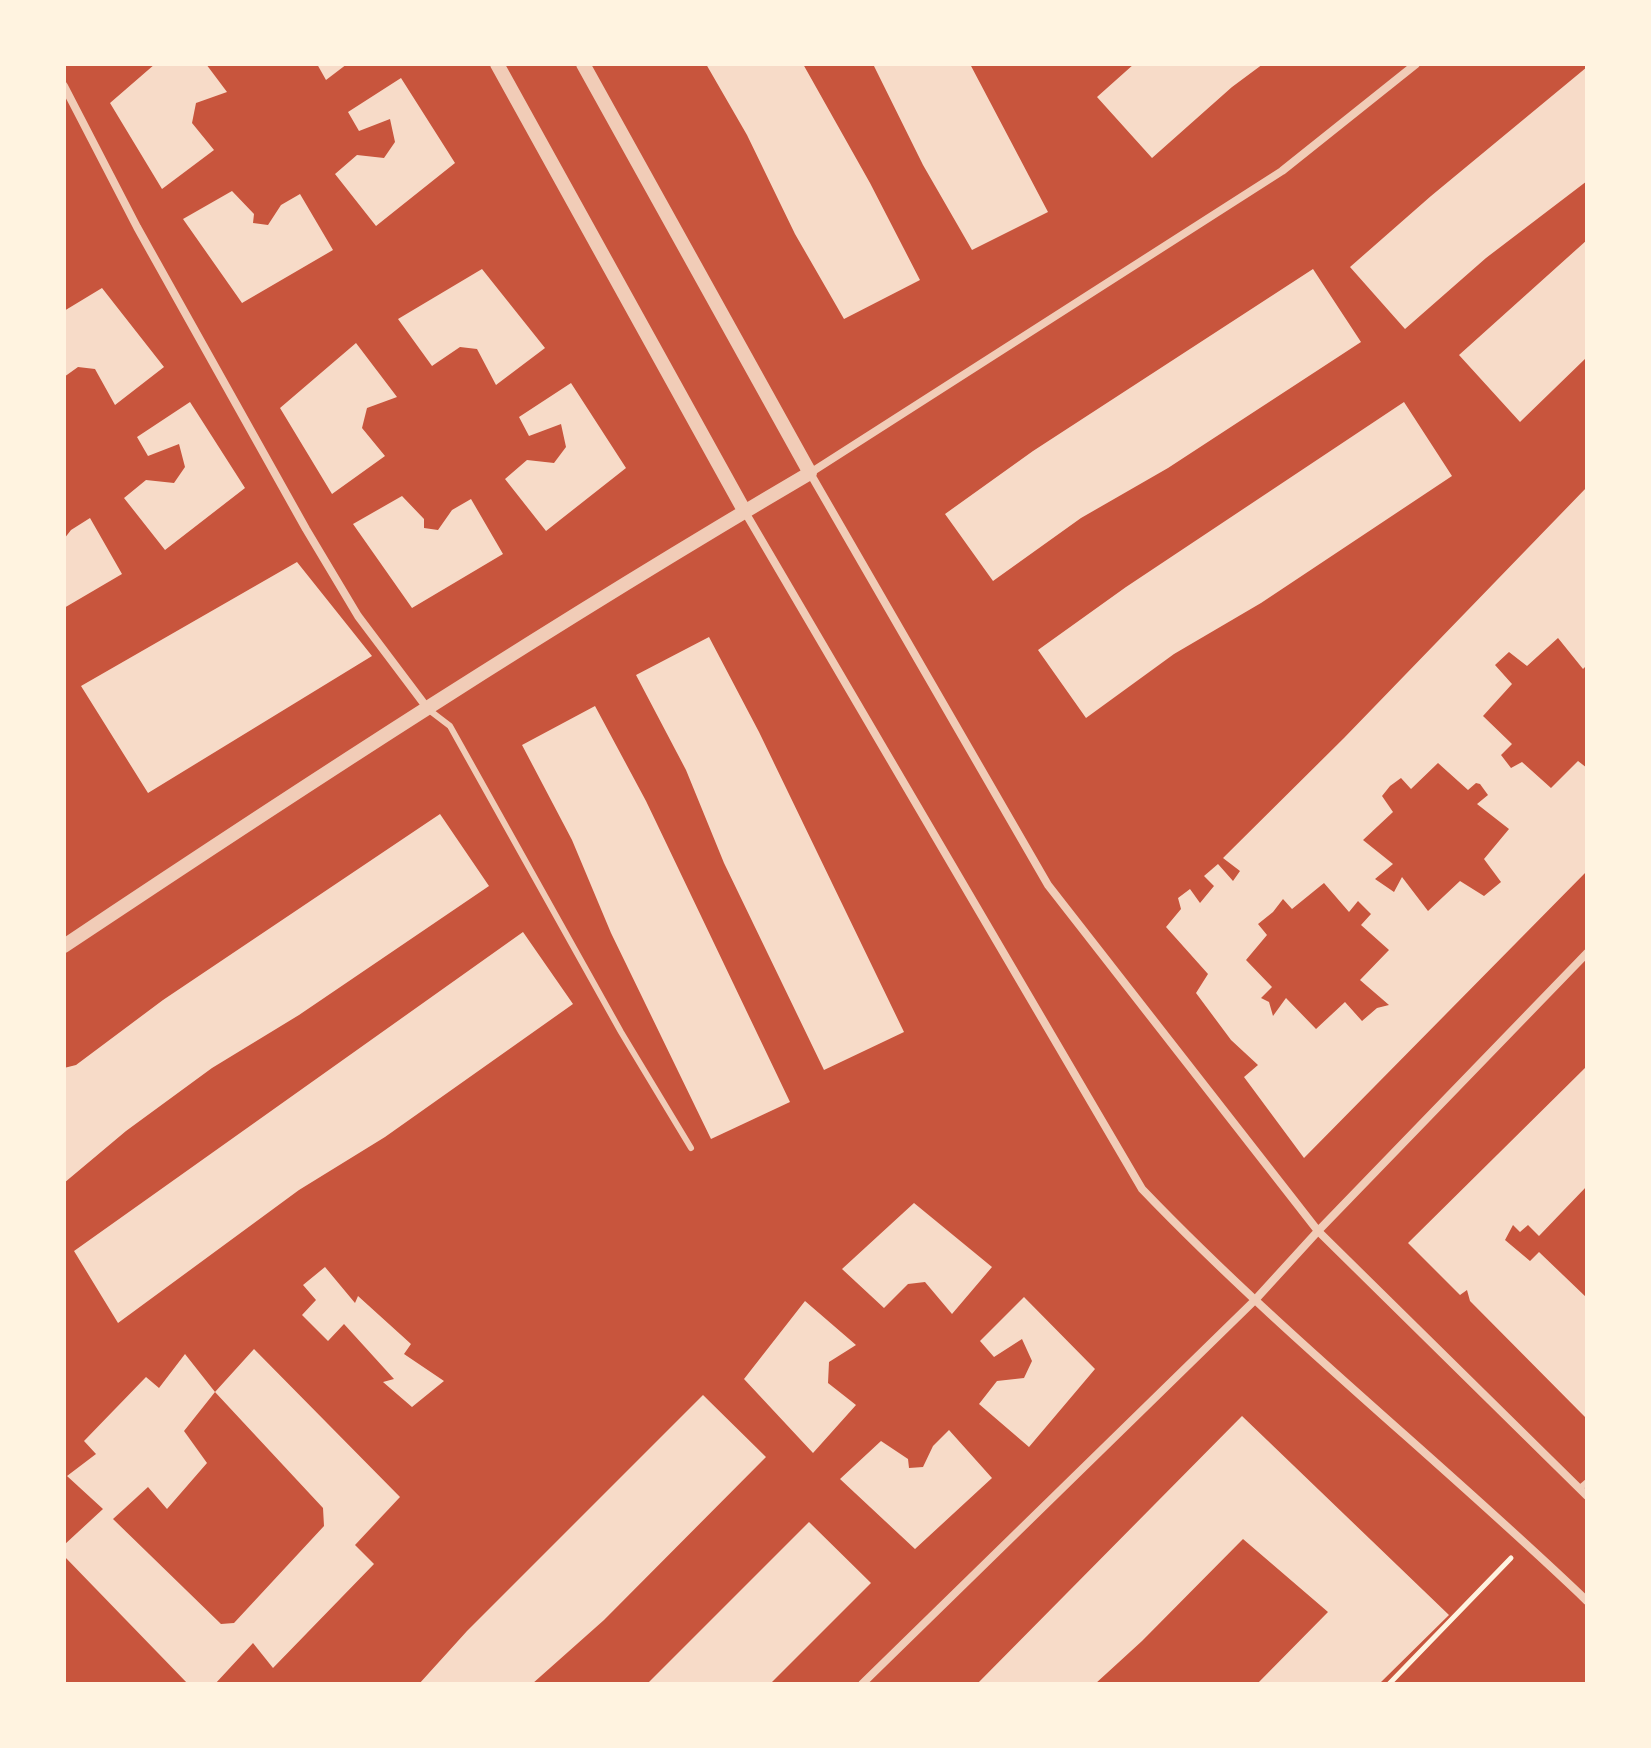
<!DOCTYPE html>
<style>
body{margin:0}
#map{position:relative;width:1651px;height:1748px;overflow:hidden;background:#c8553d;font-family:Poppins,sans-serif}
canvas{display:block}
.frame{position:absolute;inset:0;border:66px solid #fff3e0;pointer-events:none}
</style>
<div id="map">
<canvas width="1651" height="1748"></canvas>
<div class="frame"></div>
</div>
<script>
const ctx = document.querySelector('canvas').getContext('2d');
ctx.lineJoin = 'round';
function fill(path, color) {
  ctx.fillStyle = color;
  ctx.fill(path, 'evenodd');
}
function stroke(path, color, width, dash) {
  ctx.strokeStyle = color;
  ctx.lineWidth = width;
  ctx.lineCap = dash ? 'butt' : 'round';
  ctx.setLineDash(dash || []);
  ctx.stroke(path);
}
fill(new Path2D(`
 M 155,64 L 206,64 L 227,92 L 196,103 L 192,123 L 214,150 L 162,189 L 110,103 Z
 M 317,64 L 347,64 L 326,80 Z
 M 706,64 L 803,64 L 870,183 L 920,280 L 844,319 L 795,234 L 747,135 Z
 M 873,64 L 970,64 L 1048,212 L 972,250 L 923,165 Z
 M 1134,64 L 1263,64 L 1232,87 L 1152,158 L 1097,97 Z
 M 1587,67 L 1587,181 L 1486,258 L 1405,329 L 1350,267 L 1431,196 Z
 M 401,78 L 455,163 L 376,226 L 335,174 L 357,155 L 384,158 L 395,142 L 390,119 L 359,131 L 348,112 Z
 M 232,191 L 254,214 L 253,223 L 268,225 L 281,205 L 300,194 L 333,250 L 242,303 L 183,219 Z
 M 1587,240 L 1587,357 L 1520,422 L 1459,355 Z
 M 482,269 L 545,348 L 496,385 L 477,349 L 460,347 L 432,366 L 398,319 Z
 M 1313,269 L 1361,342 L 1168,468 L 1081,518 L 993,581 L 945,514 L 1033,451 Z
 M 102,288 L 164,367 L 115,405 L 95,369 L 78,367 L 64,377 L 64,311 Z
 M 356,343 L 397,397 L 367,408 L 362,428 L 385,456 L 332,494 L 280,408 Z
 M 571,383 L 626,468 L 546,531 L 505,479 L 527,460 L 554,463 L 566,447 L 561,424 L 529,436 L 519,417 Z
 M 190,402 L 245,488 L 165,550 L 124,498 L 146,480 L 174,483 L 185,467 L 179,444 L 148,456 L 137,437 Z
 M 1404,402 L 1452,476 L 1261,603 L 1174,654 L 1086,718 L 1038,650 L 1126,587 Z
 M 1587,487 L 1587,665 L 1583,669 L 1558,638 L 1527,666 L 1509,652 L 1495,665 L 1512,684 L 1483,716 L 1512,744 L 1501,755 L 1511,768 L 1522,762 L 1551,788 L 1578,761 L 1587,768 L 1587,871 L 1304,1158 L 1244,1077 L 1258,1065 L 1231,1040 L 1196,993 L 1208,974 L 1166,927 L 1181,909 L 1178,898 L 1190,889 L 1200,903 L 1214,886 L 1204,876 L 1218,864 L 1233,881 L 1240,871 L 1223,858 L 1344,738 ZM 1438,763 L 1468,790 L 1476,783 L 1480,784 L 1488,795 L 1477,804 L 1509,829 L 1484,859 L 1501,882 L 1484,896 L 1460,881 L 1428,911 L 1402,877 L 1394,892 L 1375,879 L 1393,864 L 1363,840 L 1393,812 L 1382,796 L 1390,786 L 1401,778 L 1411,789 ZM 1324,883 L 1349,912 L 1358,901 L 1371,914 L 1361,925 L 1389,950 L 1360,980 L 1389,1005 L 1377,1008 L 1362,1021 L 1345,1002 L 1316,1029 L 1286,998 L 1273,1016 L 1269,1002 L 1261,998 L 1272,987 L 1246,960 L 1267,935 L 1258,924 L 1273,912 L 1283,899 L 1292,909 Z
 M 402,496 L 424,519 L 424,528 L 438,530 L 452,510 L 471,499 L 503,554 L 412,608 L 353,524 Z
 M 90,518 L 122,574 L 64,608 L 64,539 L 71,530 Z
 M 297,562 L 372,656 L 148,793 L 81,686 Z
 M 709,637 L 759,732 L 904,1032 L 824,1070 L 724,863 L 686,770 L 636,675 Z
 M 595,706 L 646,801 L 790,1102 L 711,1139 L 611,933 L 572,840 L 522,745 Z
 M 440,814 L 489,886 L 299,1015 L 212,1068 L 126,1131 L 64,1183 L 64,1068 L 76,1065 L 163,1000 Z
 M 523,932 L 573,1004 L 385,1137 L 299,1190 L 118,1323 L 74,1251 Z
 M 1587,1066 L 1587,1186 L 1539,1236 L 1528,1225 L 1520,1232 L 1513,1225 L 1505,1240 L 1530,1261 L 1539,1252 L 1587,1298 L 1587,1419 L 1470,1301 L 1467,1290 L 1460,1295 L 1408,1243 Z
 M 914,1203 L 992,1267 L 952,1314 L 925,1282 L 908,1284 L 884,1308 L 842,1269 Z
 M 325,1267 L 355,1303 L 358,1296 L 411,1344 L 404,1354 L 444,1381 L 412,1407 L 383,1382 L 394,1379 L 344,1324 L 328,1341 L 302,1315 L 316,1300 L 303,1285 Z
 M 1024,1297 L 1095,1369 L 1029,1447 L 979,1404 L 997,1381 L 1024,1378 L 1032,1361 L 1022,1339 L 994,1357 L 980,1341 Z
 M 805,1301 L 856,1345 L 829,1362 L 828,1383 L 856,1405 L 813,1453 L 744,1379 Z
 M 254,1349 L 400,1497 L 355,1545 L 374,1564 L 273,1668 L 253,1643 L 215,1684 L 188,1684 L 64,1556 L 64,1545 L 103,1509 L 67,1476 L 96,1454 L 84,1441 L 146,1377 L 159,1388 L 185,1354 L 215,1392 L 184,1431 L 207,1463 L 167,1509 L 148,1487 L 113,1519 L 221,1624 L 234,1623 L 324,1526 L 323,1508 L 215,1392 Z
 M 703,1395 L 766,1457 L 604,1620 L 532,1684 L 419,1684 L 467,1631 Z
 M 1242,1416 L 1449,1615 L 1379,1684 L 1257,1684 L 1328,1612 L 1243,1539 L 1142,1641 L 1095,1684 L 977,1684 Z
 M 949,1430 L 992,1478 L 915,1549 L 840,1479 L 881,1441 L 908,1459 L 909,1468 L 923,1467 L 933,1446 Z
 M 809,1522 L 871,1583 L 770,1684 L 647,1684 Z`), '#f7dbc8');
stroke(new Path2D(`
 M 1389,1684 L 1511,1558`), '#fff3e0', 5);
stroke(new Path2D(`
 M 429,710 L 450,726 L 621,1032 L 691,1148
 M 1580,1488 L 1587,1482`), '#f1ccb7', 6);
stroke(new Path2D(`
 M 1416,64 L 1282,171 L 810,473 L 1048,885 L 1318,1231 L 1587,1496
 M 64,86 L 137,227 L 306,529 L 358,616 L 428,709
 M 745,512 L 1142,1189 C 1282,1335 1441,1461 1587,1601
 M 862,1684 L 1255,1300 L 1318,1231 L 1587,953`), '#f1ccb7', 8);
stroke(new Path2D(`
 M 497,64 L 745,512
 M 64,946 C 308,783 556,622 810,473 L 583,64`), '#f1ccb7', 14);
</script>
